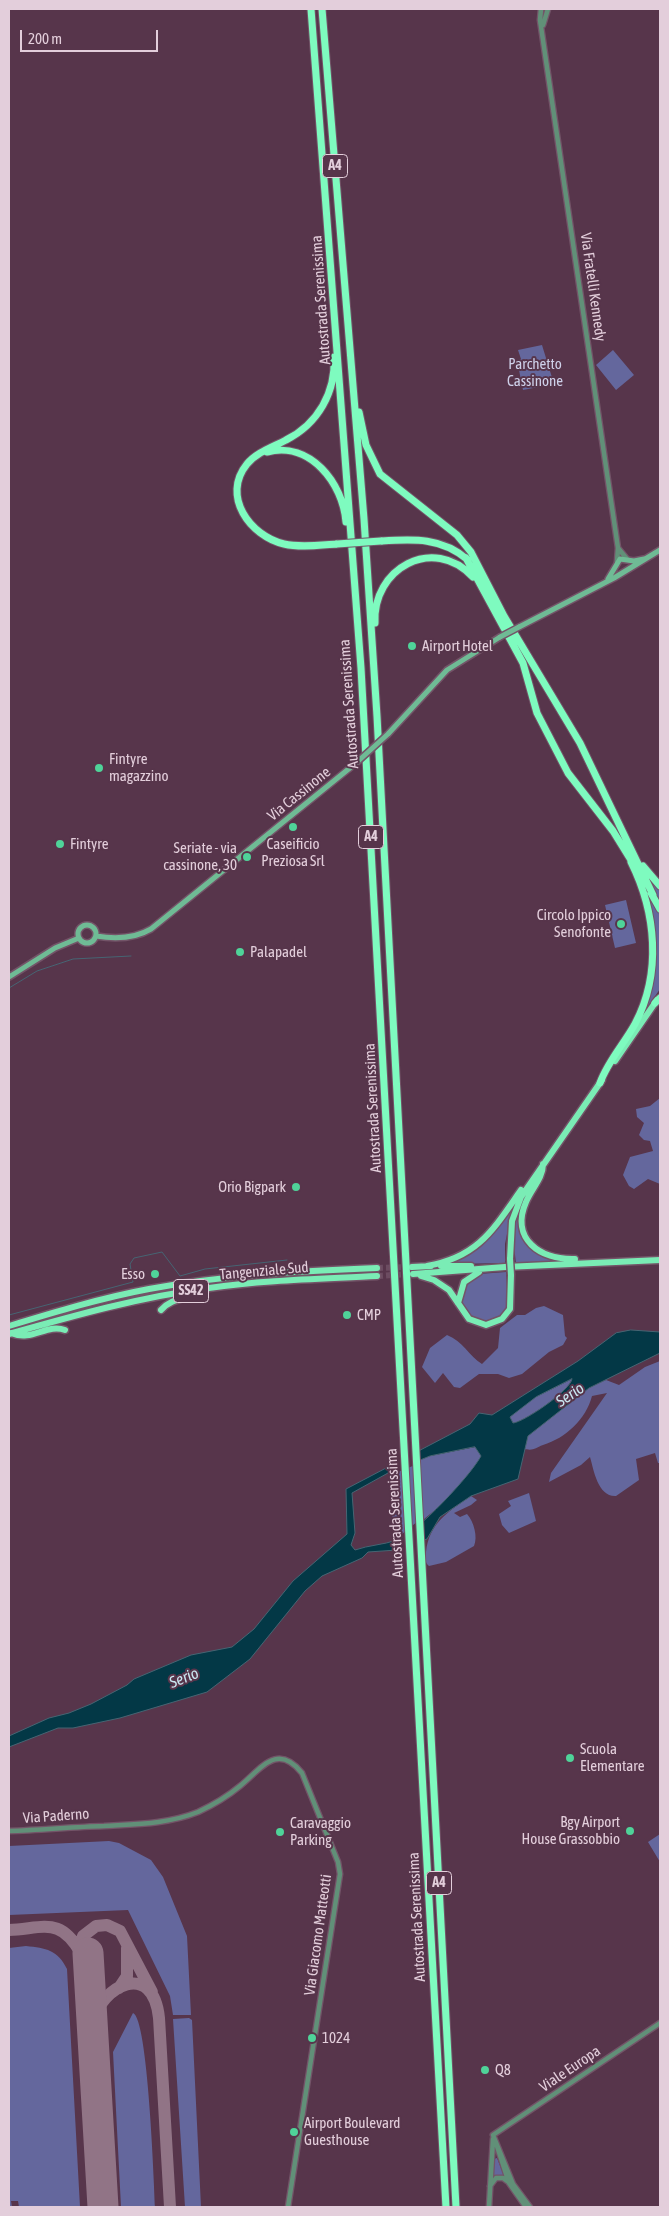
<!DOCTYPE html>
<style>
body{margin:0}
#map{position:relative;width:669px;height:2216px;overflow:hidden;background:#57354b;font-family:"Asap Condensed",sans-serif}
canvas{display:block}
.frame{position:absolute;inset:0;border:10px solid #e3cedb;pointer-events:none}
.scale{position:absolute;left:20px;top:30px;width:138px;height:22px;box-sizing:border-box;border:2px solid #e3cedb;border-top:0;padding-left:6px;font-size:15px;line-height:18px;white-space:nowrap;color:#e3cedb;-webkit-text-stroke:4px #57354b;paint-order:stroke}
</style>
<div id="map">
<canvas width="669" height="2216"></canvas>
<div class="frame"></div>
<div class="scale">200 m</div>
</div>
<script>
const ctx = document.querySelector('canvas').getContext('2d');
ctx.lineJoin = 'round';
function fill(path, color) {
  ctx.fillStyle = color;
  ctx.fill(path, 'evenodd');
}
function stroke(path, color, width, dash) {
  ctx.strokeStyle = color;
  ctx.lineWidth = width;
  ctx.lineCap = dash ? 'butt' : 'round';
  ctx.setLineDash(dash || []);
  ctx.stroke(path);
}
function drawText(font, color, halo, rows, align = 'center') {
  ctx.font = font + ' "Asap Condensed",sans-serif';
  ctx.lineWidth = 4;
  ctx.setLineDash([]);
  ctx.textBaseline = 'middle';
  ctx.strokeStyle = halo;
  ctx.fillStyle = color;
  for (const [text, x, y, turn = 0] of rows) {
    ctx.save();
    ctx.translate(x, y);
    ctx.rotate((+turn || 0) * Math.PI / 180);
    ctx.textAlign = isNaN(turn) ? turn : align;
    if (halo) ctx.strokeText(text, 0, 0);
    ctx.fillText(text, 0, 0);
    ctx.restore();
  }
}
fill(new Path2D(`
 M 542,345 L 554,384 L 523,390 L 517,360 L 521,359 L 518,350 Z
 M 613,350 L 634,375 L 616,390 L 596,365 Z
 M 648,879 L 660,891 L 660,989 L 640,1018 L 652,970 L 647,899 L 655,896 Z
 M 626,900 L 636,943 L 615,948 L 605,905 Z
 M 660,1098 L 660,1184 L 648,1179 L 634,1189 L 629,1186 L 623,1175 L 630,1157 L 653,1151 L 650,1141 L 644,1140 L 639,1135 L 644,1123 L 637,1117 L 636,1109 L 650,1106 Z
 M 523,1204 L 520,1220 L 536,1252 L 554,1261 L 516,1263 C 514,1244 510,1221 523,1204 Z
 M 512,1209 L 505,1244 L 505,1263 L 447,1264 C 479,1256 492,1232 512,1209 Z
 M 506,1272 L 508,1305 L 502,1315 C 486,1326 467,1320 461,1302 L 464,1286 L 479,1274 Z
 M 544,1306 L 563,1315 L 565,1336 L 567,1338 L 563,1345 L 549,1352 L 522,1374 L 509,1378 L 498,1374 L 479,1374 L 460,1388 L 454,1387 L 443,1373 L 435,1383 L 422,1367 L 430,1348 L 447,1335 C 463,1341 469,1356 482,1364 L 498,1348 L 500,1328 L 517,1315 L 525,1315 L 536,1308 Z
 M 660,1361 L 660,1463 L 658,1463 L 655,1453 L 636,1459 L 639,1480 L 616,1496 C 598,1497 594,1471 590,1457 L 581,1465 L 549,1482 L 551,1473 L 607,1393 L 592,1396 C 586,1419 566,1438 543,1445 C 535,1448 534,1451 524,1449 L 528,1436 L 589,1388 L 606,1380 L 619,1385 L 645,1367 Z
 M 572,1378 C 571,1390 524,1422 513,1423 L 510,1417 C 521,1403 555,1385 572,1378 Z
 M 475,1447 L 481,1456 C 465,1488 429,1516 401,1537 C 397,1530 393,1523 392,1515 C 391,1500 400,1485 391,1472 L 430,1456 Z
 M 529,1493 L 536,1521 L 509,1533 L 502,1525 L 499,1514 L 511,1506 L 508,1501 Z
 M 471,1496 L 477,1500 L 471,1505 L 454,1513 L 460,1517 L 467,1514 C 474,1522 478,1537 474,1546 L 446,1562 L 429,1566 C 424,1562 426,1558 426,1552 C 429,1523 449,1511 471,1496 Z
 M 660,1834 L 660,1862 L 648,1842 Z
 M 109,1841 L 119,1843 L 151,1860 L 163,1877 L 187,1936 L 191,2015 L 173,2015 L 170,1996 L 128,1910 L 9,1915 L 9,1846 Z
 M 26,1946 C 46,1948 58,1950 67,1969 L 80,2207 L 19,2207 L 18,2201 L 11,2201 L 12,2207 L 9,2207 L 9,1948 Z
 M 133,2013 C 148,2018 154,2183 155,2207 L 121,2207 L 113,2052 Z
 M 189,2018 L 192,2020 L 201,2207 L 185,2207 L 173,2019 Z
 M 497,2158 L 504,2176 L 493,2178 L 494,2159 Z`), '#64679d');
const water = new Path2D(`
 M 631,1330 L 660,1332 L 660,1353 L 589,1388 L 528,1436 L 518,1479 L 471,1496 L 440,1517 L 427,1539 L 397,1550 L 368,1552 L 362,1558 L 322,1576 L 305,1591 L 250,1659 L 207,1692 L 120,1718 L 73,1728 L 58,1728 L 9,1747 L 9,1736 L 49,1718 L 69,1713 L 91,1704 L 127,1685 L 134,1679 L 191,1655 L 232,1647 L 254,1629 L 293,1581 L 347,1534 L 346,1489 L 470,1424 L 479,1413 L 492,1415 L 578,1361 L 616,1333 ZM 572,1379 C 571,1390 524,1422 513,1423 L 510,1417 L 536,1397 ZM 475,1447 L 481,1456 C 471,1475 417,1533 397,1540 C 383,1545 369,1545 355,1550 L 351,1545 L 355,1533 L 352,1493 L 388,1473 L 430,1456 Z`);
fill(water, '#033846');
stroke(water, '#466573', 1);
fill(new Path2D(`
 M 419,1448 L 420,1463 L 398,1472 L 397,1459 Z
 M 423,1517 L 424,1543 L 403,1551 L 402,1534 Z`), '#57354b');
stroke(new Path2D(`
 M 9,988 L 37,971 L 73,959 L 131,956
 M 9,1315 L 133,1282 L 130,1264 L 134,1258 L 162,1252 L 180,1276 L 205,1269 L 287,1260`), '#466573', 1);
stroke(new Path2D(`
 M 9,1930 C 46,1928 60,1917 81,1953
 M 119,1988 L 127,1976 L 127,1948
 M 89,2010 L 87,1966 L 80,1947 L 83,1936 L 96,1926 L 107,1925 L 120,1931 L 152,1992
 M 93,2022 C 101,1986 153,1959 159,2018 L 170,2207`), '#917486', 12);
stroke(new Path2D(`
 M 88,1953 L 103,2207`), '#917486', 31);
stroke(new Path2D(`
 M 377,1268 L 410,1267
 M 377,1276 L 411,1274`), '#6c4c61', 6, [6, 3]);
const tertiary = new Path2D(`
 M 541,9 L 540,20 L 618,548 L 617,562
 M 543,25 L 548,9
 M 618,548 L 627,559
 M 9,1831 C 41,1830 72,1827 104,1826 C 136,1824 168,1824 198,1812 C 213,1805 228,1796 240,1786 C 261,1769 277,1742 302,1773 L 338,1862 L 340,1874 L 288,2207
 M 493,2135 L 660,2023
 M 493,2135 L 513,2184 L 530,2207
 M 496,2143 L 509,2183 L 526,2207
 M 490,2186 L 496,2178 L 503,2178 L 507,2181
 M 489,2207 L 493,2139`);
const secondary = new Path2D(`
 M 608,579 L 620,559 L 634,561 L 644,559
 M 519,627 L 614,578 L 660,550
 M 388,734 L 447,670 L 500,637
 M78 934a9 9 0 1 1 18 0a9 9 0 1 1-18 0Z
 M 96,936 C 114,939 134,939 151,929 L 356,763
 M 9,977 L 55,948 L 79,938`);
const trunk = new Path2D(`
 M 615,1061 L 657,1000
 M 543,1164 C 543,1178 532,1188 526,1202 C 510,1239 540,1260 575,1259
 M 510,1259 L 512,1221 L 521,1197 L 602,1080
 M 427,1266 C 478,1257 493,1230 521,1190
 M 441,1266 L 471,1266
 M 412,1267 L 431,1266
 M 413,1274 L 505,1267 L 660,1260
 M 421,1276 L 434,1280 L 449,1290 L 469,1319 L 486,1325 L 502,1319 L 510,1309 L 511,1275
 M 458,1303 L 464,1282 L 479,1272
 M 161,1310 C 172,1297 189,1299 204,1290
 M 9,1326 C 55,1312 101,1298 149,1289 C 224,1275 300,1271 377,1268
 M 11,1333 C 32,1342 47,1323 65,1330
 M 9,1334 C 76,1315 140,1297 209,1288 C 265,1280 321,1279 377,1276`);
const motorway = new Path2D(`
 M 311,9 L 361,668 L 446,2207
 M 322,9 L 364,519 L 377,716 L 456,2207
 M 334,357 C 336,392 318,424 286,440 C 273,447 257,452 247,464 C 221,496 250,536 284,544 C 301,548 320,545 337,544
 M 359,412 L 366,445 L 380,474 L 457,535 L 471,552 L 504,616 L 580,743 L 653,895
 M 267,452 C 310,441 343,483 346,522
 M 381,541 C 413,539 442,537 468,560
 M 466,558 L 523,663 L 537,713 L 568,773 L 613,831 L 634,865
 M 375,623 C 372,569 433,534 473,577
 M 643,866 L 660,886
 M 651,893 L 660,909
 M 655,1003 L 660,998
 M 600,1083 C 608,1061 624,1044 635,1024 C 662,973 656,912 631,862`);
stroke(tertiary, '#735468', 7);
stroke(secondary, '#735468', 8);
stroke(trunk, '#735468', 9);
stroke(motorway, '#735468', 9);
stroke(tertiary, '#619078', 4.5);
stroke(secondary, '#6fbb95', 5);
stroke(trunk, '#7aecb5', 6);
stroke(motorway, '#7efbbf', 7);
const secondaryBridge = new Path2D(`
 M 500,637 L 519,627
 M 356,763 L 388,734`);
const trunkBridge = new Path2D(`
 M 510,1259 L 511,1275`);
const motorwayBridge = new Path2D(`
 M 337,544 L 381,541`);
stroke(secondaryBridge, '#735468', 8, []);
stroke(trunkBridge, '#735468', 9, []);
stroke(motorwayBridge, '#735468', 9, []);
stroke(secondaryBridge, '#6fbb95', 5);
stroke(trunkBridge, '#7aecb5', 6);
stroke(motorwayBridge, '#7efbbf', 7);
for (const [x, y, r, color] of [
 [412,646,5,"#4fd399"],
 [99,768,5,"#4fd399"],
 [293,827,5,"#4fd399"],
 [60,844,5,"#4fd399"],
 [247,857,5,"#4fd399"],
 [621,924,5,"#4fd399"],
 [240,952,5,"#4fd399"],
 [296,1187,5,"#4fd399"],
 [155,1274,5,"#4fd399"],
 [347,1315,5,"#4fd399"],
 [570,1758,5,"#4fd399"],
 [630,1831,5,"#4fd399"],
 [280,1832,5,"#4fd399"],
 [312,2038,5,"#4fd399"],
 [485,2070,5,"#4fd399"],
 [294,2132,5,"#4fd399"]
]) {
  const dot = new Path2D();
  dot.arc(x, y, r, 0, 2 * Math.PI);
  ctx.fillStyle = color;
  ctx.fill(dot);
  stroke(dot, '#57354b', 2);
}
for (const [x, y, w] of [
 [335,166,25],
 [371,837,25],
 [191,1291,35],
 [439,1883,25]
]) {
  const box = new Path2D();
  box.roundRect(x - w / 2, y - 11.5, w, 23, 4);
  ctx.fillStyle = '#57354b';
  ctx.fill(box);
  stroke(box, '#e3cedb', 1);
}
drawText('bold 14px', '#e3cedb', null, [
 ["A4",335,166],
 ["A4",371,837],
 ["SS42",191,1291],
 ["A4",439,1883]
]);
drawText('15px', '#e3cedb', '#57354b', [
 ["Via Fratelli Kennedy",593,287,82],
 ["Autostrada Serenissima",321,300,-94],
 ["Autostrada Serenissima",349,704,-94],
 ["Via Cassinone",299,794,-39],
 ["Autostrada Serenissima",373,1108,-93],
 ["Tangenziale Sud",264,1271,-5],
 ["Autostrada Serenissima",395,1513,-93],
 ["Via Paderno",56,1816,-4],
 ["Autostrada Serenissima",417,1917,-93],
 ["Via Giacomo Matteotti",318,1935,-82],
 ["Viale Europa",570,2069,-34]
]);
drawText('15px', '#cfd1ea', '#57354b', [
 ["Parchetto",535,364],
 ["Cassinone",535,381]
]);
drawText('15px', '#e3cedb', '#57354b', [
 ["Airport Hotel",422,646],
 ["Fintyre",109,759],
 ["magazzino",109,776],
 ["Fintyre",70,844],
 ["Caseificio",293,844,"center"],
 ["Preziosa Srl",293,861,"center"],
 ["Seriate - via",237,848,"right"],
 ["cassinone, 30",237,865,"right"],
 ["Circolo Ippico",611,915,"right"],
 ["Senofonte",611,932,"right"],
 ["Palapadel",250,952],
 ["Orio Bigpark",286,1187,"right"],
 ["Esso",145,1274,"right"],
 ["CMP",357,1315],
 ["Scuola",580,1749],
 ["Elementare",580,1766],
 ["Bgy Airport",620,1822,"right"],
 ["House Grassobbio",620,1839,"right"],
 ["Caravaggio",290,1823],
 ["Parking",290,1840],
 ["1024",322,2038],
 ["Q8",495,2070],
 ["Airport Boulevard",304,2123],
 ["Guesthouse",304,2140]
], 'left');
drawText('italic 16px', '#cae8f2', '#57354b', [
 ["Serio",570,1395,-34],
 ["Serio",184,1678,-22]
]);
</script>
